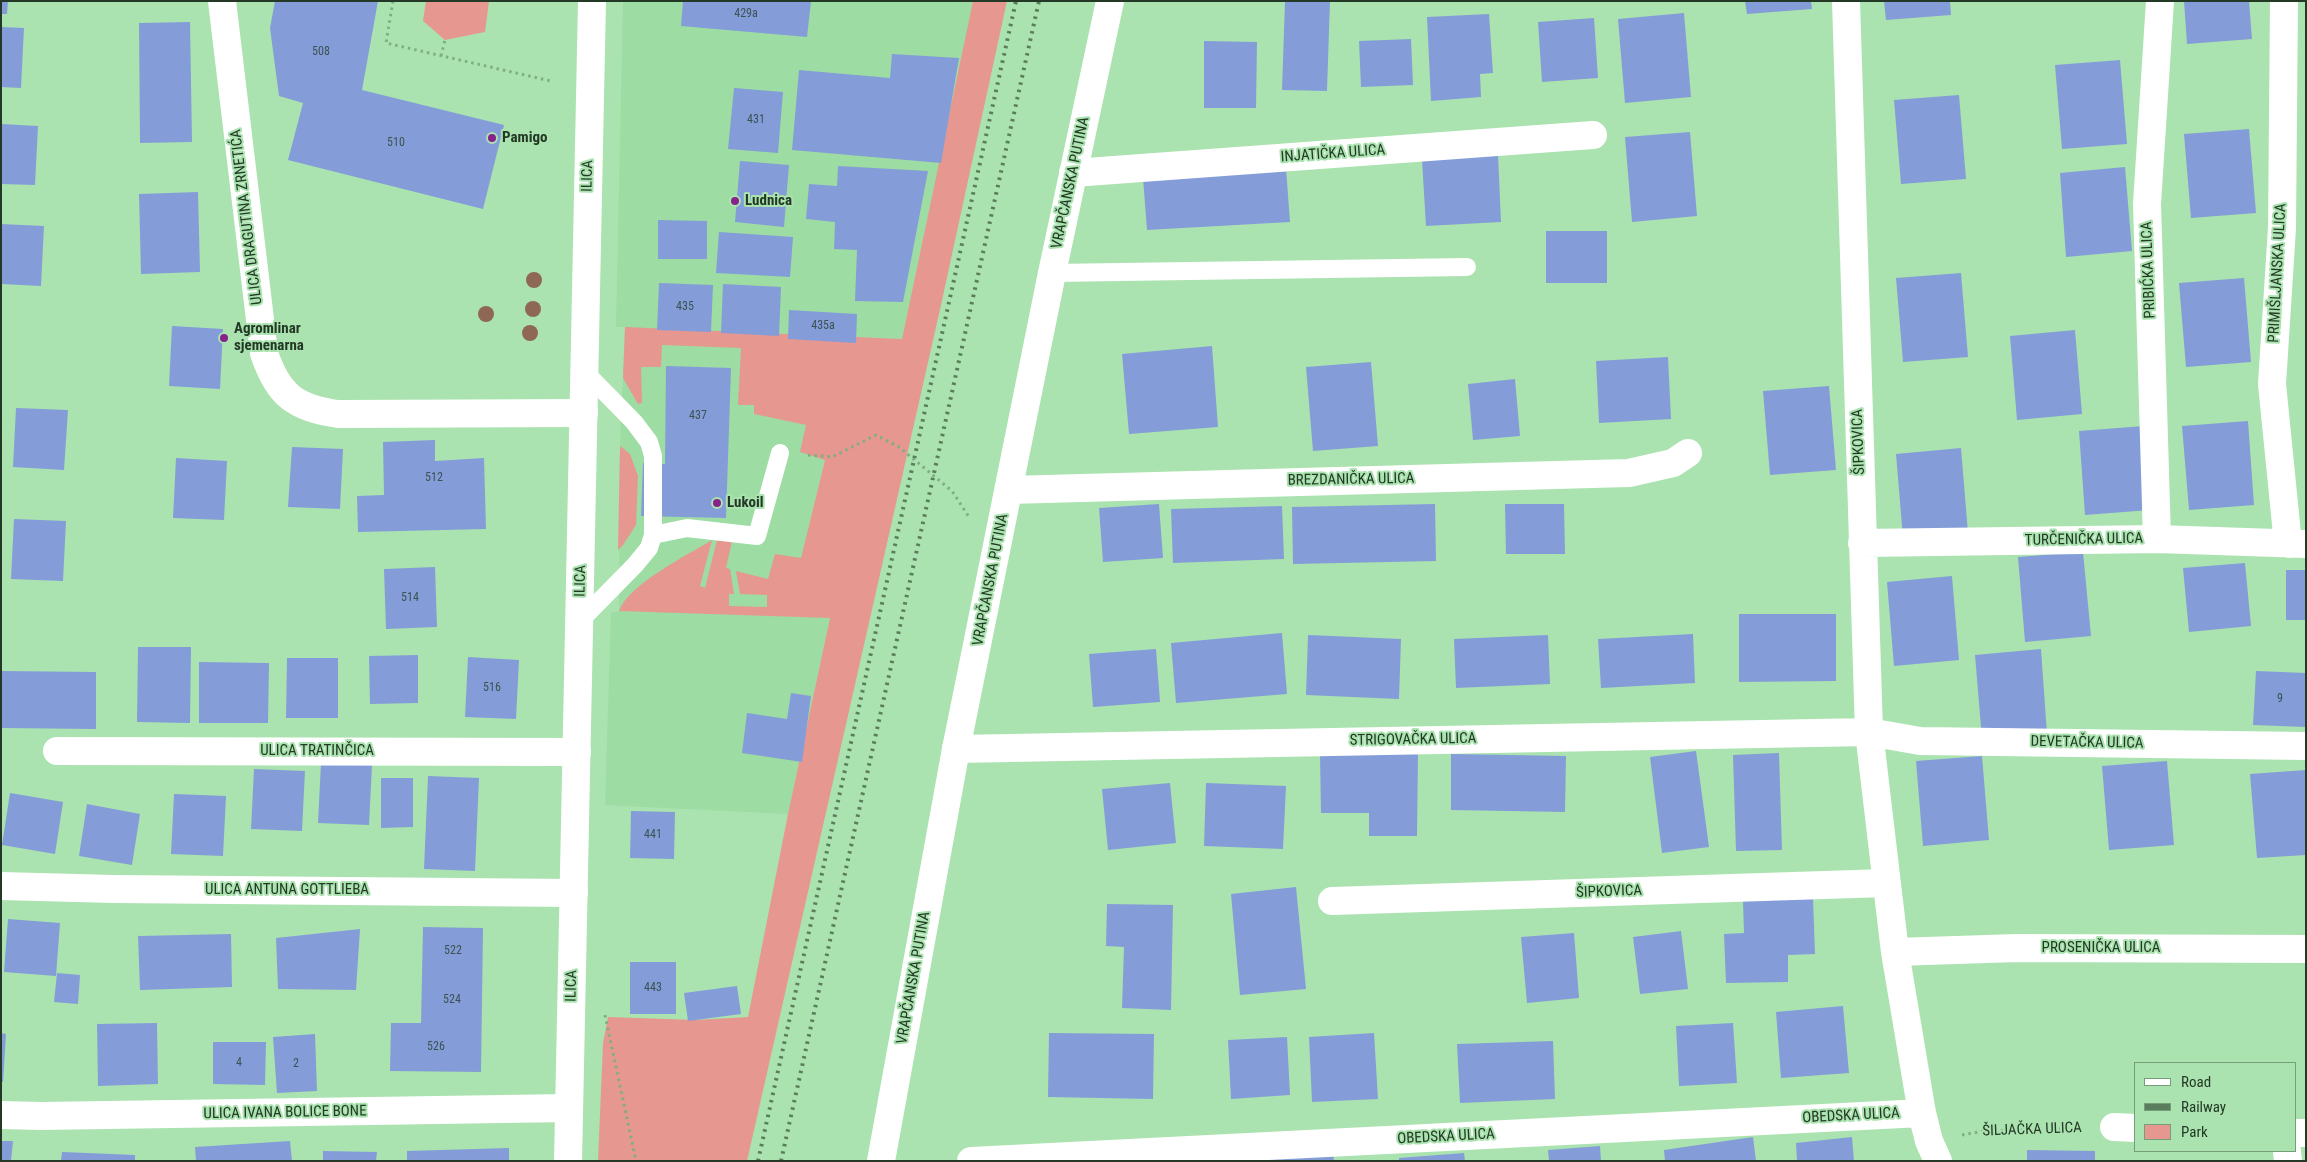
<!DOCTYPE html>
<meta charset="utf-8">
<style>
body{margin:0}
#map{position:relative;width:2307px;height:1162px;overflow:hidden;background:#aae3af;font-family:"Roboto Condensed",sans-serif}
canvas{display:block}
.frame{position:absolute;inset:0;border:2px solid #233925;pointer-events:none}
.legend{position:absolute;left:2134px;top:1062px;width:162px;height:90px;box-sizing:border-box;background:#aae3af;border:1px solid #749f78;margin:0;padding:6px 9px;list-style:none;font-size:15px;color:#233925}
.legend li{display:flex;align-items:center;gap:10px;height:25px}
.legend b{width:25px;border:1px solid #749f78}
</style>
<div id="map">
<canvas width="2307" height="1162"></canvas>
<div class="frame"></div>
<ul class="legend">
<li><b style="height:6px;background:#fff"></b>Road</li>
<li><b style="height:6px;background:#5a7e5d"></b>Railway</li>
<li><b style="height:14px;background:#e6978f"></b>Park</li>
</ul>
</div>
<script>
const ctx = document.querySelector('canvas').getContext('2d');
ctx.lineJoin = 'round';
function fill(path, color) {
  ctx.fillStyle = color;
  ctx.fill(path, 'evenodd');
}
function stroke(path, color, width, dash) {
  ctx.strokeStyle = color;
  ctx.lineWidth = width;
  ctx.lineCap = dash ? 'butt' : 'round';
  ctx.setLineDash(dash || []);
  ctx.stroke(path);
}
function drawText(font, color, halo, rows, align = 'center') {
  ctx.font = font + ' "Roboto Condensed",sans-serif';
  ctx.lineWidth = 4;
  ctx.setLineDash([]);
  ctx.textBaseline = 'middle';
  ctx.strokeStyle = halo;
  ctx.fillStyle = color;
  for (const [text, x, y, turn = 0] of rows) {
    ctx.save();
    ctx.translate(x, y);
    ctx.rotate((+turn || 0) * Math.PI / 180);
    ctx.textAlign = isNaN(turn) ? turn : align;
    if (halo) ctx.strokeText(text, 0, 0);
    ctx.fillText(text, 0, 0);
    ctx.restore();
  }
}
fill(new Path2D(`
 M 623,1 L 973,1 L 902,339 L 745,332 L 755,414 L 806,425 L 825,459 L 787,616 L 830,617 L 788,814 L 605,805 L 611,613 L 619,611 L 620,446 L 625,327 L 616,327 Z`), '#9ddca2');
fill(new Path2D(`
 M 426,1 L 489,1 L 485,32 L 445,40 L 423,21 Z
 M 973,1 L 1007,1 L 941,305 L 747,1161 L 598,1161 L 603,1043 L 608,1017 L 695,1020 L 748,1017 L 788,814 L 830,618 L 619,611 C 629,584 686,556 712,540 L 700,586 L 705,588 L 717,540 L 732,541 L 726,568 L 730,569 L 734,594 L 729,594 L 729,606 L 767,607 L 767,595 L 740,594 L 736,571 L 768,579 L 775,554 L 801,558 L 825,460 L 800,452 L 806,425 L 754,414 L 754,405 L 738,405 L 741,348 L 662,345 L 661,367 L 641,367 L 642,403 L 638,404 L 623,378 L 625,327 L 902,339 Z
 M 620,446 L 630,454 L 638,476 L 636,525 L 623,545 L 618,550 Z`), '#e6978f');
fill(new Path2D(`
 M 1,1 L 8,1 L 7,14 L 1,14 Z
 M 275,1 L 378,1 L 362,90 L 504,125 L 483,209 L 288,160 L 303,103 L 279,96 L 270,28 Z
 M 683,1 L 811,1 L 807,37 L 681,26 Z
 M 1285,1 L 1330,1 L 1327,91 L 1282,90 Z
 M 1745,1 L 1811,1 L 1812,9 L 1747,14 Z
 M 1884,1 L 1950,1 L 1951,15 L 1886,20 Z
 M 2184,1 L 2249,1 L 2252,39 L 2187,44 Z
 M 1684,13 L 1691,97 L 1625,103 L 1618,19 Z
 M 1489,14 L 1493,73 L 1480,74 L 1481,97 L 1431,101 L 1427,17 Z
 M 1594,18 L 1598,78 L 1542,82 L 1538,22 Z
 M 190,22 L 192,142 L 140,143 L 139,23 Z
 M 1,27 L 24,28 L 21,88 L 1,87 Z
 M 1411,39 L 1413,85 L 1361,87 L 1359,41 Z
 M 1204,41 L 1257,42 L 1256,108 L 1204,108 Z
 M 892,54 L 959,58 L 941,163 L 792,150 L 799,70 L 890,78 Z
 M 2120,60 L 2127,144 L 2062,149 L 2055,65 Z
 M 734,88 L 783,92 L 778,153 L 728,149 Z
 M 1959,95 L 1966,179 L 1901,184 L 1894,100 Z
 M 1,124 L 38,126 L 35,185 L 1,184 Z
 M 2249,129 L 2256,213 L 2191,218 L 2184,134 Z
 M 1690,132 L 1697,216 L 1632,222 L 1625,137 Z
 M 1498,155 L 1501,222 L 1426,226 L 1422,160 Z
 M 740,161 L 789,165 L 784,227 L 735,222 Z
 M 838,166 L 928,171 L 903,302 L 855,301 L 857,250 L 834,249 L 835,222 L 806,219 L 809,184 L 837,186 Z
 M 2125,167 L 2132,251 L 2066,257 L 2060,173 Z
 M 1286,168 L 1290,222 L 1147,230 L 1143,178 Z
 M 198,192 L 200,272 L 141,274 L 139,194 Z
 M 658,220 L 707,221 L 707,259 L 658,259 Z
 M 1,224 L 44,226 L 41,286 L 1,284 Z
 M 1546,231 L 1607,231 L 1607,283 L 1546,283 Z
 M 719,232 L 793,237 L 790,277 L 716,273 Z
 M 1961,273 L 1968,357 L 1903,362 L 1896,278 Z
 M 2244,278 L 2251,362 L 2186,367 L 2179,283 Z
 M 659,283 L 713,285 L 711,332 L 657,330 Z
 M 723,284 L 781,287 L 779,336 L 721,333 Z
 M 789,310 L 857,314 L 856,343 L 788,339 Z
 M 172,326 L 223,329 L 220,389 L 169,386 Z
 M 2075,330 L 2082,414 L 2017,420 L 2010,336 Z
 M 1212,346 L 1218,427 L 1129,434 L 1122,354 Z
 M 1668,357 L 1671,419 L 1599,423 L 1596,361 Z
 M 1371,362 L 1378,446 L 1313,451 L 1306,367 Z
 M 666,366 L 731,368 L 726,518 L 641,516 L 643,463 L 665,464 Z
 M 1515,379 L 1520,436 L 1473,440 L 1468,384 Z
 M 1829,386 L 1836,470 L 1770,475 L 1763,391 Z
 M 16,408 L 68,410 L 64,470 L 13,467 Z
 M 2248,421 L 2254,505 L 2189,510 L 2182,426 Z
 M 2144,426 L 2150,510 L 2085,515 L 2079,431 Z
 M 435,440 L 435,461 L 484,458 L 486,529 L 358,532 L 357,496 L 384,495 L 383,442 Z
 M 292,447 L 343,449 L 340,509 L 288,507 Z
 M 1961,448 L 1968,533 L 1903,538 L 1896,454 Z
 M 176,458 L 227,461 L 224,520 L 173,518 Z
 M 1159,504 L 1163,558 L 1103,562 L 1099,508 Z
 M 1435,504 L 1436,561 L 1293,564 L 1292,507 Z
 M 1505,504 L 1564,504 L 1565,554 L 1506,554 Z
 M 1282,506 L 1284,559 L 1173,563 L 1171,509 Z
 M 14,519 L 66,521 L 63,581 L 11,579 Z
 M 2083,552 L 2091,636 L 2025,642 L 2018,557 Z
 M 2245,563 L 2251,626 L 2189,632 L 2183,568 Z
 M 435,567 L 437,627 L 386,629 L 384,569 Z
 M 2286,570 L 2306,570 L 2306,620 L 2286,620 Z
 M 1952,576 L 1959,660 L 1894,666 L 1887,582 Z
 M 1739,614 L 1836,614 L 1836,681 L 1739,682 Z
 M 1282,633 L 1287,694 L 1176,703 L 1171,643 Z
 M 1693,634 L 1695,683 L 1601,688 L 1598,639 Z
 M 1308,635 L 1401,639 L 1399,699 L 1306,695 Z
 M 1548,635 L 1550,684 L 1456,688 L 1454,639 Z
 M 138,647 L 191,647 L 190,723 L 137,722 Z
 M 1156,649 L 1160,702 L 1093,707 L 1089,654 Z
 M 2041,649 L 2047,734 L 1982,739 L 1975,655 Z
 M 418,655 L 418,703 L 370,704 L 369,656 Z
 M 468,657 L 519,660 L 516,719 L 465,717 Z
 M 287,658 L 338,658 L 338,718 L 286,718 Z
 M 199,662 L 269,663 L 268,723 L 199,723 Z
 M 1,671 L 96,672 L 96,729 L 1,728 Z
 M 2256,671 L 2306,673 L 2306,727 L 2253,725 Z
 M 791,693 L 811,696 L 802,762 L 742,753 L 747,713 L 787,719 Z
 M 1696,751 L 1709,847 L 1662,853 L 1650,757 Z
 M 1779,753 L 1782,850 L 1736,851 L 1733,755 Z
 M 1320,754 L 1418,754 L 1417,836 L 1369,836 L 1369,813 L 1321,813 Z
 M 1451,754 L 1566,756 L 1565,812 L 1451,810 Z
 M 1982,756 L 1989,840 L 1923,846 L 1916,761 Z
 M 2167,761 L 2174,845 L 2109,850 L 2102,766 Z
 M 321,763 L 372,765 L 369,825 L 318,823 Z
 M 254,769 L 305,771 L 302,831 L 251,829 Z
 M 2306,770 L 2306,855 L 2257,858 L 2250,774 Z
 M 428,776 L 479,778 L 475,871 L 424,869 Z
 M 381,778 L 413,778 L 413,827 L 381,828 Z
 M 1170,783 L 1176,843 L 1108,850 L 1102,789 Z
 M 1206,783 L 1286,786 L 1283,849 L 1204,846 Z
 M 10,793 L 63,802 L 55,854 L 2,845 Z
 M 174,794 L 226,796 L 223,856 L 171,854 Z
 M 87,804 L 140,814 L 132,865 L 79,856 Z
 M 631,811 L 675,812 L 674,859 L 630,858 Z
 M 1296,887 L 1306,989 L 1240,995 L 1231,894 Z
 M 1813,898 L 1815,954 L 1788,955 L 1788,982 L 1726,983 L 1724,934 L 1744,933 L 1743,901 Z
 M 1107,904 L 1173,905 L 1171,1010 L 1122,1008 L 1124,947 L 1106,946 Z
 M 8,919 L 60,923 L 56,976 L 4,972 Z
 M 423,927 L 483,928 L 481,1072 L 390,1071 L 391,1023 L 421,1023 Z
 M 360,929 L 356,990 L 278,989 L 276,938 Z
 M 1681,931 L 1688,989 L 1640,994 L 1633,937 Z
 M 1574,933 L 1579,998 L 1527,1003 L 1521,937 Z
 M 231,934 L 232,987 L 140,990 L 138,936 Z
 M 630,962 L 676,962 L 676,1014 L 630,1014 Z
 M 57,973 L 80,975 L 78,1004 L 54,1002 Z
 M 737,986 L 741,1014 L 688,1021 L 684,993 Z
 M 1843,1006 L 1849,1073 L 1781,1078 L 1776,1012 Z
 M 157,1023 L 158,1084 L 98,1086 L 97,1024 Z
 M 1733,1023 L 1737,1083 L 1679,1086 L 1676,1026 Z
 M 1,1033 L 6,1034 L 3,1082 L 1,1082 Z
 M 1049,1033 L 1154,1034 L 1153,1099 L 1048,1097 Z
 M 1374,1033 L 1378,1099 L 1312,1102 L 1309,1037 Z
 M 315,1034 L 317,1091 L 277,1093 L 273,1037 Z
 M 1287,1037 L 1290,1095 L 1231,1099 L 1228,1040 Z
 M 1553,1041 L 1555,1099 L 1460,1103 L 1457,1044 Z
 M 213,1042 L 266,1042 L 265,1085 L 213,1084 Z
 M 1753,1137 L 1756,1161 L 1665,1161 L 1664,1150 Z
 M 1852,1137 L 1854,1161 L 1797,1161 L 1796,1143 Z
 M 1,1141 L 13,1141 L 11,1161 L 1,1161 Z
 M 290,1141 L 292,1161 L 196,1161 L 195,1147 Z
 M 1600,1146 L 1601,1161 L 1549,1161 L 1548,1150 Z
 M 509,1148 L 509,1161 L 407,1161 L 407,1151 Z
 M 1333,1150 L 1334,1161 L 1268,1161 L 1268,1155 Z
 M 2027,1150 L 2095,1151 L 2095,1161 L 2027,1161 Z
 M 323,1151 L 377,1152 L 376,1161 L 323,1161 Z
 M 62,1152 L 135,1155 L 135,1161 L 61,1161 Z
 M 1464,1153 L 1465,1161 L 1399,1161 L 1399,1158 Z`), '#849dd8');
stroke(new Path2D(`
 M 393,1 L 386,43 L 551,81
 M 441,56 L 445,40
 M 808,455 L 832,457 L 876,435 L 899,447 L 952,491 L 969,517
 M 605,1015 L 636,1161
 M 1962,1135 L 1984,1131 L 2082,1128`), '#80ae84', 3, [2.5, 4]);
stroke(new Path2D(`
 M 1052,273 L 1467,267
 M 653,535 L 687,528 L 757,536 L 780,453
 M 580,621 L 635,565 L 649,548 L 653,535 L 653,456 L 649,442 L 634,422 L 584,371`), '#fff', 18);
stroke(new Path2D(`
 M 222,1 L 264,353 C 278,395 295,408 338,414 L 584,413
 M 1846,1 L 1869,732 L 1895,952 L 1922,1113 L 1929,1141 L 1938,1161
 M 2284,1 L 2282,228 L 2272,384 L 2288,544
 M 1073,173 L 1593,135
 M 1009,490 L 1629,473 L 1673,463 L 1688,453
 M 2157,539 L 2147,204 L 2160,1
 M 1862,543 L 2157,539 L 2306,544
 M 956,749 L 1869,732 L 1920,741 L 2306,746
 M 57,751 L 577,752
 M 1,886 L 114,889 L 574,893
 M 1332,901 L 1886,883
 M 1895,952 L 2017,948 L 2306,949
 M 1,1115 L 41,1116 L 569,1108
 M 2114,1127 L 2136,1128
 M 2296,1133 L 2306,1133
 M 2287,1151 L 2288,1161
 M 971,1161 L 1922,1113`), '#fff', 28);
stroke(new Path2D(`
 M 568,1161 L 592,1
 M 881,1161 L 956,749 L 1052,273 L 1110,1`), '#fff', 28);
stroke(new Path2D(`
 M 758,1161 L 1016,1
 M 781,1161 L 1039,1`), '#5a7e5d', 4, [2.5, 5]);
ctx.fillStyle = '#8e6855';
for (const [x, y] of [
 [534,280],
 [533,309],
 [486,314],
 [530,333]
]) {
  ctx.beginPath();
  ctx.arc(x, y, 8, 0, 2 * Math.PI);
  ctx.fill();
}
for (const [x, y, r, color] of [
 [492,138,5,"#87228b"],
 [735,201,5,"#87228b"],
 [224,338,5,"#87228b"],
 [717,503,5,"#87228b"]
]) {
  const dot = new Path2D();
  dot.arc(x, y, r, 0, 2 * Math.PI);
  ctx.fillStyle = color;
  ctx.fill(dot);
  stroke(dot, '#aae3af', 2);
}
drawText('12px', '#3b5252', null, [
 ["429a",746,14],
 ["508",321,52],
 ["431",756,120],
 ["510",396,143],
 ["435",685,307],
 ["435a",823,326],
 ["437",698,416],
 ["512",434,478],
 ["514",410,598],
 ["516",492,688],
 ["9",2280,699],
 ["441",653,835],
 ["522",453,951],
 ["443",653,988],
 ["524",452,1000],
 ["526",436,1047],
 ["4",239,1063],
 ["2",296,1064]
]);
drawText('bold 15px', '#233925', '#aae3af', [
 ["Pamigo",502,138],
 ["Ludnica",745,201],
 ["Agromlinar",234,329],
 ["sjemenarna",234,346],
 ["Lukoil",727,503]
], 'left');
drawText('15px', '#233925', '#aae3af', [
 ["INJATIČKA ULICA",1333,154,-4],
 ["ILICA",588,176,-89],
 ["VRAPČANSKA PUTINA",1071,183,-78],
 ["ULICA DRAGUTINA ZRNETIĆA",247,217,-97],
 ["PRIBIĆKA ULICA",2149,270,-92],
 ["PRIMIŠLJANSKA ULICA",2278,273,-87],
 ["ŠIPKOVICA",1859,442,-92],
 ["BREZDANIČKA ULICA",1351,480,-1],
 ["TURČENIČKA ULICA",2084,540,-1],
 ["VRAPČANSKA PUTINA",991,580,-79],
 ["ILICA",581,581,-89],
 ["STRIGOVAČKA ULICA",1413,740,-1],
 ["DEVETAČKA ULICA",2087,743,1],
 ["ULICA TRATINČICA",317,751],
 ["ULICA ANTUNA GOTTLIEBA",287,890],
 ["ŠIPKOVICA",1609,892,-2],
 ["PROSENIČKA ULICA",2101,948],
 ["VRAPČANSKA PUTINA",914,978,-80],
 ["ILICA",572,986,-89],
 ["ULICA IVANA BOLICE BONE",285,1113,-1],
 ["OBEDSKA ULICA",1851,1116,-3],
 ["ŠILJAČKA ULICA",2032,1130,-2],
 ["OBEDSKA ULICA",1446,1137,-3]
]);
</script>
